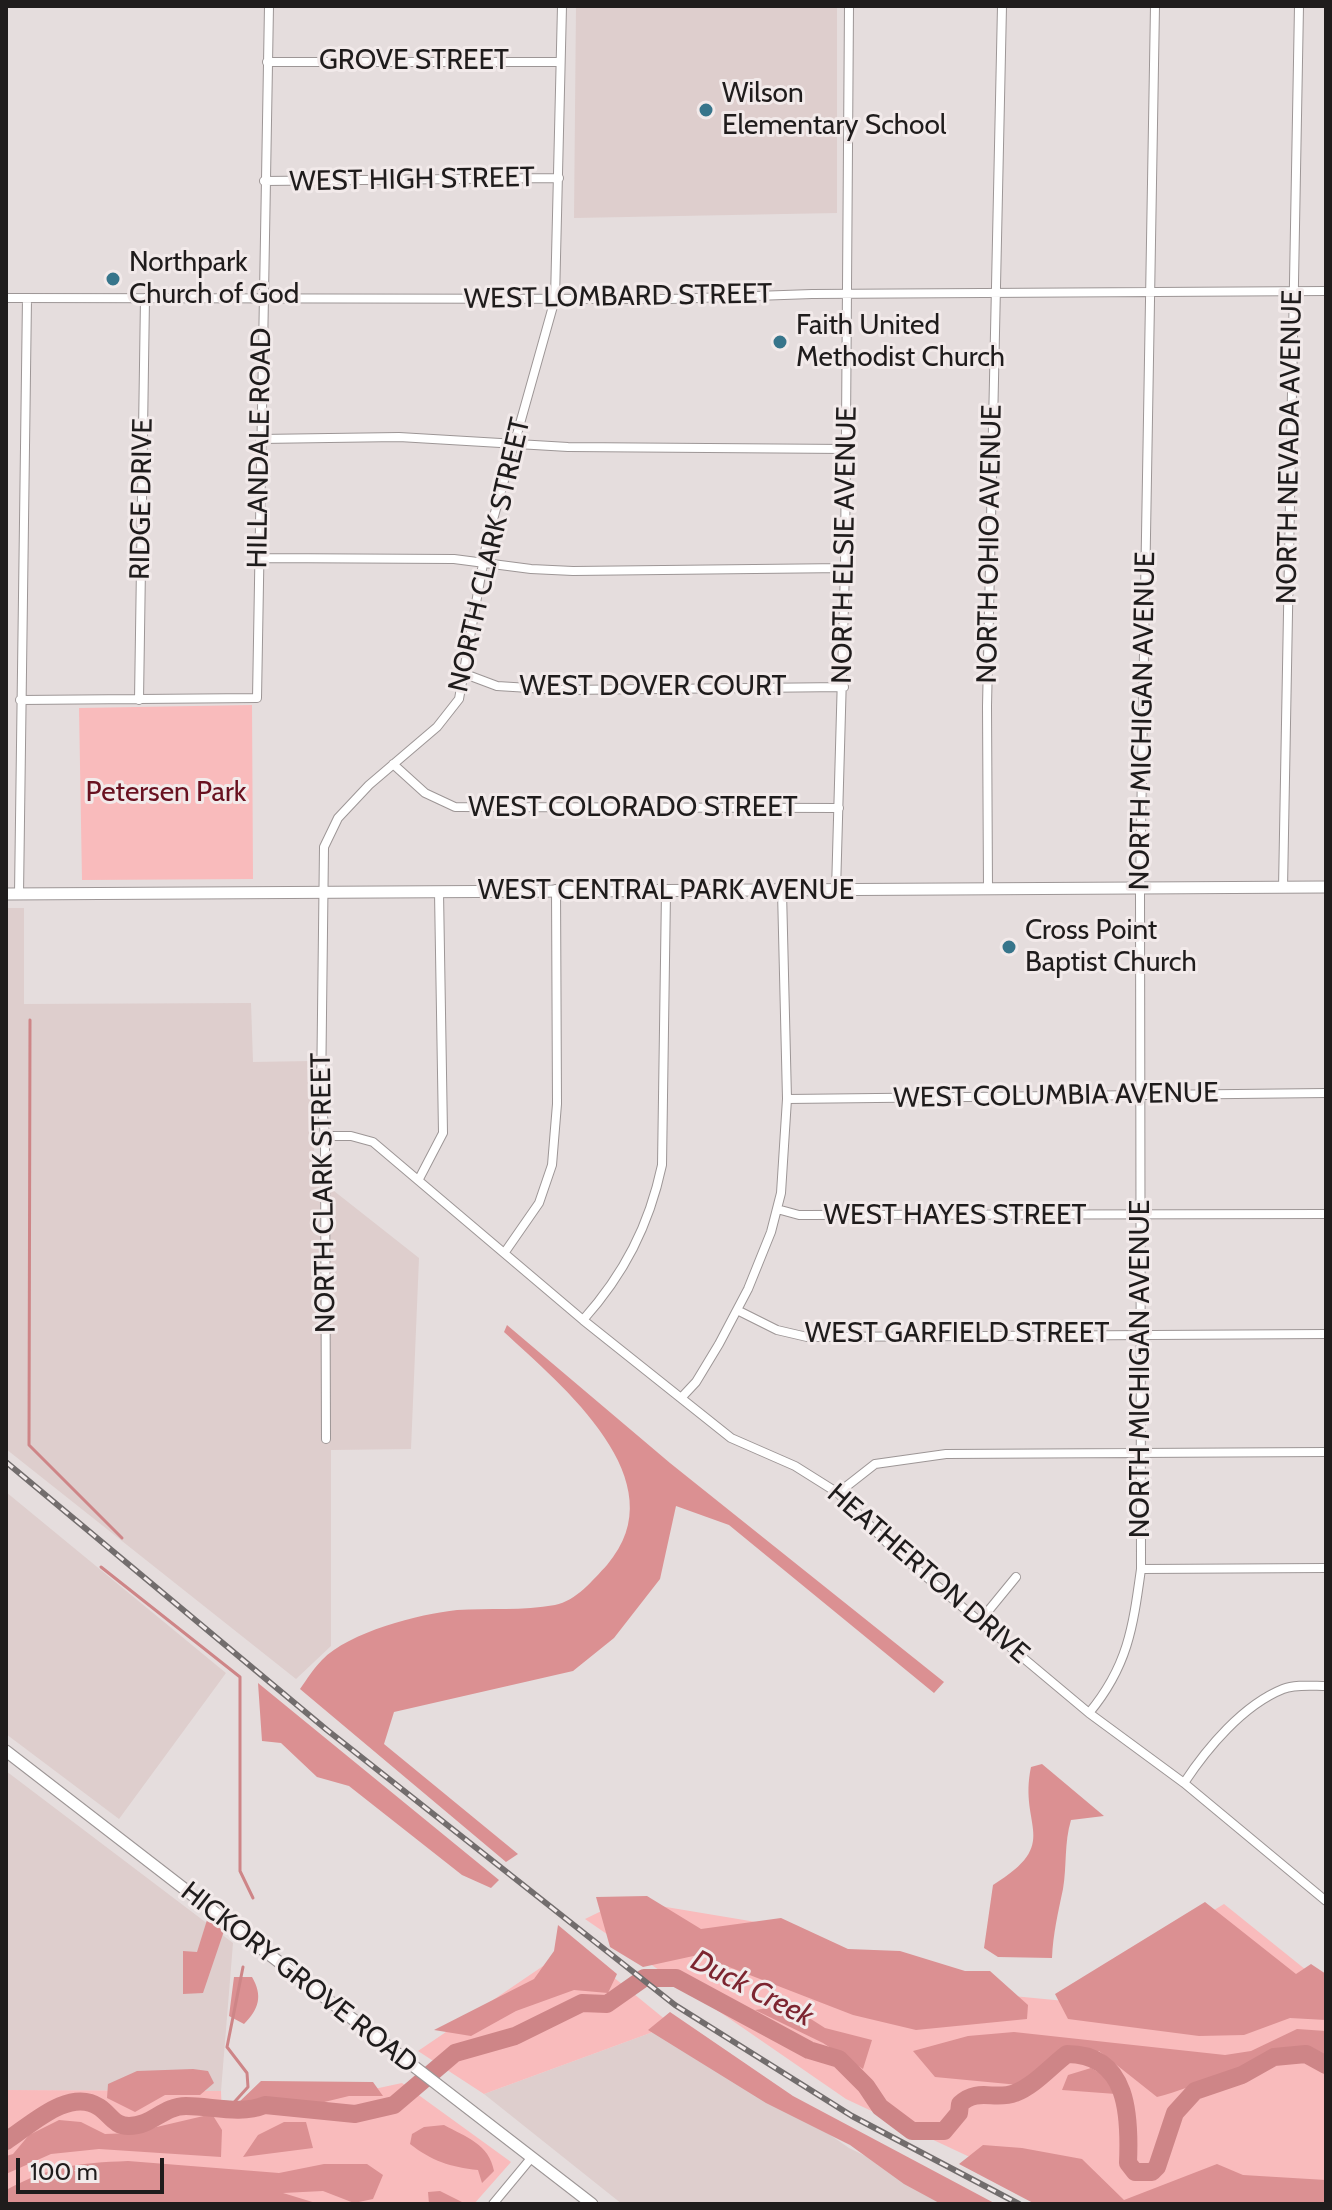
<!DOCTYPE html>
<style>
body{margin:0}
#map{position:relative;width:1332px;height:2210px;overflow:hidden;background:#e5dddd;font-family:Cabin,sans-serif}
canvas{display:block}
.frame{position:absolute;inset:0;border:8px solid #1f1c1c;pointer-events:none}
.scale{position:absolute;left:16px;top:2158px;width:148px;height:36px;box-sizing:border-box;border:4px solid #1f1c1c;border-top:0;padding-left:10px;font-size:24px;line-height:28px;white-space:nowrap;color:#1f1c1c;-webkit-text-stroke:6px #f2eaea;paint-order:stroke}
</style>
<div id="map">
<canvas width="1332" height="2210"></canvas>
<div class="frame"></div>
<div class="scale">100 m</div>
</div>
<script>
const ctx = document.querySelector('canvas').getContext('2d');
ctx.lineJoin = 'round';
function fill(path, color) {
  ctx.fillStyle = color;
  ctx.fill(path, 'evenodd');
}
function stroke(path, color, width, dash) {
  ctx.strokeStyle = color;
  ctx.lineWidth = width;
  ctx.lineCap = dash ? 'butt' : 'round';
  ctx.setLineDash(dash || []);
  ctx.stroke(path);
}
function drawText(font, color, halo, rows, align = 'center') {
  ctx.font = font + ' Cabin,sans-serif';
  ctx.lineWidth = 6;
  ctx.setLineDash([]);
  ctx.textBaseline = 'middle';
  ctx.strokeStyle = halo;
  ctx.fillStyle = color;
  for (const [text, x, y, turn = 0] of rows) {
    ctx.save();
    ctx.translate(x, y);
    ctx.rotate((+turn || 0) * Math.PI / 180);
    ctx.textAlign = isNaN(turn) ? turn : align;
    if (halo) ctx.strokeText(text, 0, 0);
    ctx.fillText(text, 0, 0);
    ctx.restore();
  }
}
fill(new Path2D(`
 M 576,6 L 837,6 L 837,213 L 574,218 Z
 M 6,908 L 24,908 L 24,1004 L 251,1003 L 253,1062 L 311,1061 L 315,1176 L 419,1258 L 411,1449 L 331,1450 L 331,1646 L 296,1679 L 6,1449 Z
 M 6,1492 L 226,1673 L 119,1819 L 6,1734 Z
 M 6,1771 L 233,1943 L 221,2091 L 6,2090 Z
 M 672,2025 L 849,2148 L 964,2204 L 622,2204 L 484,2094 Z`), '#dececd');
fill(new Path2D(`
 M 252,705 L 253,879 L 82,880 L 79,708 Z
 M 624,1900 L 786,1927 L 919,1987 L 1065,2001 L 1224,1904 L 1326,1986 L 1326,2204 L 1070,2204 L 846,2099 L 585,1919 Z
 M 574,1945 L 672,2025 L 484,2094 L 418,2051 Z
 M 402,2083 L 511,2162 L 474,2204 L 6,2204 L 6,2090 L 221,2091 L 222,2117 L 244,2117 Z`), '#f9bbbc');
fill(new Path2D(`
 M 507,1325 L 670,1463 L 944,1682 L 934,1693 L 729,1525 L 676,1506 L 660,1579 L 614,1638 L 573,1671 L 394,1712 L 384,1744 L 518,1854 L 506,1862 L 300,1689 C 307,1679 314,1668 322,1660 C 349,1632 419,1614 457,1610 C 489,1608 523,1611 555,1605 C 576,1601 593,1580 607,1565 C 680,1481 561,1385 504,1332 Z
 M 258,1683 L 499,1880 L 491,1888 L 462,1875 L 349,1786 L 317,1777 L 281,1743 L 262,1741 Z
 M 1042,1764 L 1104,1816 L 1071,1820 C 1064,1843 1067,1866 1063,1889 C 1058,1913 1053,1934 1052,1958 L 998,1957 L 984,1948 L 993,1885 C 1063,1842 1018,1828 1031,1767 Z
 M 647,1896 L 701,1929 L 781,1918 L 848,1949 L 900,1951 L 965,1971 L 990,1971 L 1028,2005 L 1027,2019 L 916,2030 L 853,2015 L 698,1955 L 643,1967 L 610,1947 L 596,1897 Z
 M 1205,1902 L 1296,1974 L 1311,1964 L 1326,1974 L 1326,2020 L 1290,2018 L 1244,2035 L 1199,2036 L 1068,2019 L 1055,1994 Z
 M 207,1920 L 224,1931 L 203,1993 L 183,1994 L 183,1951 L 197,1952 Z
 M 558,1925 L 617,1974 L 608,1993 L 574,1990 L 516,2011 L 471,2036 L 434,2030 L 534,1979 L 554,1951 Z
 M 234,1977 L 252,1977 C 263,1996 259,2009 244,2024 L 229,2016 Z
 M 789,2005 L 825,2028 L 872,2040 L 863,2069 L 823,2043 L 755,2010 Z
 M 670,2012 L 793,2096 L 996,2204 L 941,2204 L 904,2184 L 850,2145 L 766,2103 L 648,2030 Z
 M 1297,2029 L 1326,2031 L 1326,2059 C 1280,2046 1203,2085 1157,2097 L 1099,2051 L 1066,2050 L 1019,2085 L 935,2077 L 913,2051 L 968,2036 L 1014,2032 L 1225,2055 L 1251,2051 Z
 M 1091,2068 L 1112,2080 L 1116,2094 L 1062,2090 L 1068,2075 Z
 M 193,2069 L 208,2071 L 214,2083 L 200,2095 L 165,2095 L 135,2112 L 107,2098 L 108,2084 L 137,2071 Z
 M 261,2081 L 373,2082 L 383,2096 L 349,2096 L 312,2105 L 269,2101 L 238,2113 L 237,2104 Z
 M 212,2114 L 222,2130 L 221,2157 L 99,2149 L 51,2154 L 6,2174 L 6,2156 L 13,2154 L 29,2135 L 59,2120 L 81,2122 L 105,2134 L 131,2133 Z
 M 284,2122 L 306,2122 L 313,2148 L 243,2157 L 258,2135 Z
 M 444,2125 C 466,2137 489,2144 494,2171 L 482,2183 L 478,2170 C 450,2167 432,2161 410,2144 L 412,2134 L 424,2127 Z
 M 983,2145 L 1022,2148 L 1082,2159 L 1124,2200 L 1217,2164 L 1243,2175 L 1326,2180 L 1326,2204 L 1035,2204 L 959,2164 Z
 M 128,2161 L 279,2173 L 324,2164 L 367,2164 L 383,2175 L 373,2199 L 354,2203 L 323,2191 L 283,2193 L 319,2204 L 6,2204 L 6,2190 C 51,2166 78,2163 128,2161 Z
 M 440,2191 L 464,2203 L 429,2204 L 428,2192 Z`), '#db9092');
stroke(new Path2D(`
 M 30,1020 L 29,1445 L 122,1538
 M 101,1567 L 240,1677 L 240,1871 L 253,1898
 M 228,2109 L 248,2087 L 247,2073 L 227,2047 L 243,1967`), '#ce8587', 3);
stroke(new Path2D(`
 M 6,2141 C 30,2126 69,2087 99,2107 C 111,2115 114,2126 129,2126 C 152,2126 163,2106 186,2106 C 212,2106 240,2115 265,2105 L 355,2114 L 394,2105 L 455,2053 L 515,2036 L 582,2003 L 607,2004 L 644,1978 L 676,1978 L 809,2050 L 839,2059 L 866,2086 L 880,2107 L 912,2131 L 944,2131 L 959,2113 L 960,2104 C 978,2087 995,2101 1015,2093 C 1034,2086 1051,2066 1067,2054 C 1129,2054 1130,2117 1128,2163 L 1135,2172 L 1152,2172 L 1157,2167 L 1175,2113 L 1195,2091 L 1242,2075 L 1274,2057 L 1306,2054 L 1326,2065`), '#ce8587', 18);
const street = new Path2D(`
 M 267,62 L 560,62
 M 264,181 L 559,178
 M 6,298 L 670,299 L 812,294 L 1326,291
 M 260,439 L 399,437 L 568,447 L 847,449
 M 259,558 L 454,559 L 531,569 L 573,571 L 845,568
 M 465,674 L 497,686 L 562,690 L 844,687
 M 20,700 L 257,698 L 269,6
 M 139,700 L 145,298
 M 393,764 L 425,793 L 455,807 L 839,808
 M 1283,888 L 1299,6
 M 988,890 L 987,706 L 1002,6
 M 836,891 L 845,568 L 849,6
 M 19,894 L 27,298
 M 787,1099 L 1326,1093
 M 325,1136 L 351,1136 L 373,1142 L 583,1320 L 731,1438 L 795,1466 L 838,1493 L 893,1549 L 1089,1713 L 1184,1783 L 1326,1901
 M 419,1179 L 443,1133 L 439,892
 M 777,1209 L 799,1215 L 1326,1214
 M 505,1252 L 539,1203 L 552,1165 L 557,1104 L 556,889
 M 737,1310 L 777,1330 L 807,1337 L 1326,1334
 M 583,1320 C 624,1274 649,1226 662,1165 L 666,892
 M 681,1398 L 696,1382 L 719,1344 L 748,1289 L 771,1232 L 781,1193 L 787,1099 L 782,891
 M 326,1439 L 325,1136 L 321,1097 L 324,847 L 338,818 L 369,785 L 437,727 L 459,699 L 487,541 L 555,299 L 562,6
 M 838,1493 L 875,1464 L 946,1454 L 1326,1452
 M 1141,1569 L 1326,1568
 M 980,1621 L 1016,1577
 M 1089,1713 C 1128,1666 1133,1627 1141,1569 L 1140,888 L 1155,6
 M 1184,1783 C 1207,1748 1243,1705 1283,1689 C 1295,1684 1313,1686 1326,1686
 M 493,2204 L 532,2157`);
const secondary = new Path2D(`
 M 6,894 L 1326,887
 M 6,1751 L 592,2204`);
stroke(street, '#9d9696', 10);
stroke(secondary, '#9d9696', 13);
stroke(street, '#fff', 8);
stroke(secondary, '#fff', 11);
const rail = new Path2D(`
 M 6,1462 L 327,1730 L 675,2005 L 852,2116 L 1019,2204`);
stroke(rail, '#726d6d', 6);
stroke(rail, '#f2eaea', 3, [9]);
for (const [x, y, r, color] of [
 [706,110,8,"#37758b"],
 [113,279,8,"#37758b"],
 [780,342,8,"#37758b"],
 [1009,947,8,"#37758b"]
]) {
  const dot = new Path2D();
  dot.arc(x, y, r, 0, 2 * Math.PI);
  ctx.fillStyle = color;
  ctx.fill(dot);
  stroke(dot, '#f2eaea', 3);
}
drawText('28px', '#1f1c1c', '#f2eaea', [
 ["GROVE STREET",414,61],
 ["WEST HIGH STREET",412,180,-1],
 ["WEST LOMBARD STREET",618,297,-1],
 ["NORTH NEVADA AVENUE",1290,447,-89],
 ["HILLANDALE ROAD",260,448,-89],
 ["RIDGE DRIVE",142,499,-89],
 ["NORTH OHIO AVENUE",990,544,-89],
 ["NORTH ELSIE AVENUE",845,545,-89],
 ["NORTH CLARK STREET",490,555,-77],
 ["WEST DOVER COURT",653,687],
 ["NORTH MICHIGAN AVENUE",1143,721,-89],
 ["WEST COLORADO STREET",633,808],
 ["WEST CENTRAL PARK AVENUE",666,891],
 ["WEST COLUMBIA AVENUE",1056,1096,-1],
 ["NORTH CLARK STREET",324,1193,-91],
 ["WEST HAYES STREET",955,1216],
 ["WEST GARFIELD STREET",957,1334],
 ["NORTH MICHIGAN AVENUE",1141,1369,-90],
 ["HEATHERTON DRIVE",928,1574,41],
 ["HICKORY GROVE ROAD",299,1978,38]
]);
drawText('28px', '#1f1c1c', '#f2eaea', [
 ["Wilson",722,94],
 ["Elementary School",722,126],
 ["Northpark",129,263],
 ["Church of God",129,295],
 ["Faith United",796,326],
 ["Methodist Church",796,358],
 ["Cross Point",1025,931],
 ["Baptist Church",1025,963]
], 'left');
drawText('28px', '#691120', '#f2eaea', [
 ["Petersen Park",166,793]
]);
drawText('italic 30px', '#7d2530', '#f2eaea', [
 ["Duck Creek",752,1989,27]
]);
</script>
